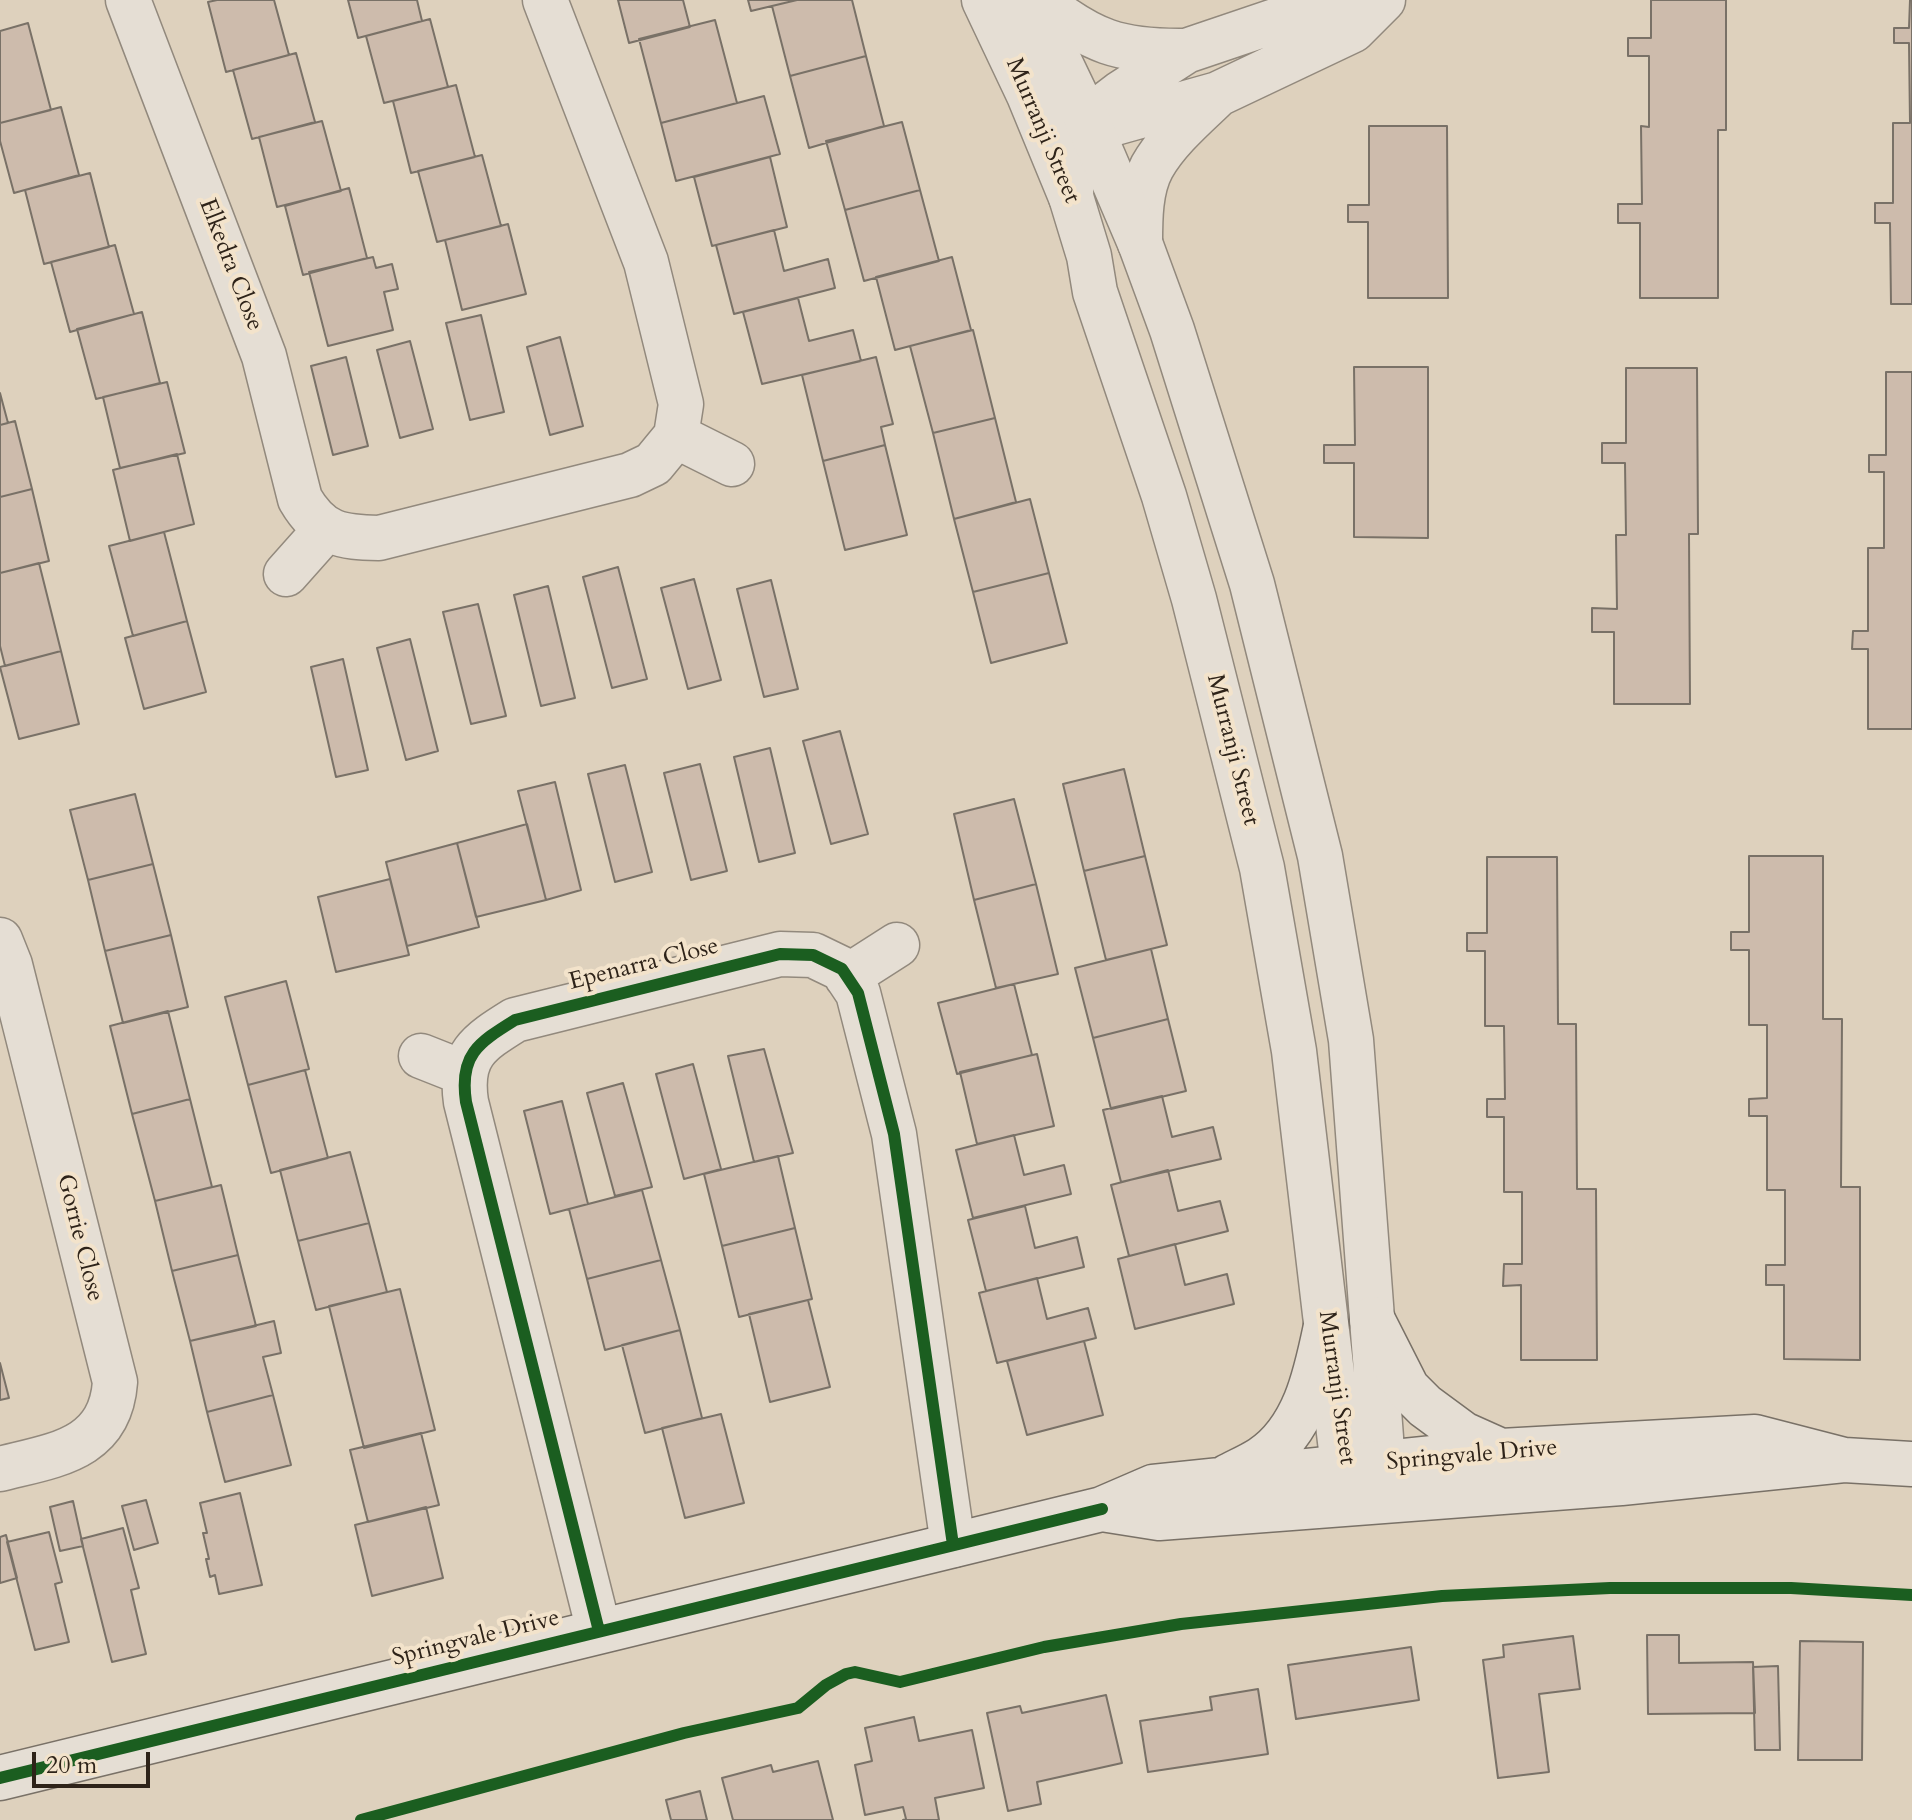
<!DOCTYPE html>
<style>
body{margin:0}
#map{position:relative;width:1912px;height:1820px;overflow:hidden;background:#ded1bd;font-family:Cardo,serif}
canvas{display:block}
.scale{position:absolute;left:32px;top:1752px;width:118px;height:36px;box-sizing:border-box;border:4px solid #2e2319;border-top:0;padding-left:10px;font-size:24px;line-height:28px;white-space:nowrap;color:#2e2319;-webkit-text-stroke:6px #f3e3cb;paint-order:stroke}
</style>
<div id="map">
<canvas width="1912" height="1820"></canvas>
<div class="scale">20 m</div>
</div>
<script>
const ctx = document.querySelector('canvas').getContext('2d');
ctx.lineJoin = 'round';
function fill(path, color) {
  ctx.fillStyle = color;
  ctx.fill(path, 'evenodd');
}
function stroke(path, color, width, dash) {
  ctx.strokeStyle = color;
  ctx.lineWidth = width;
  ctx.lineCap = dash ? 'butt' : 'round';
  ctx.setLineDash(dash || []);
  ctx.stroke(path);
}
function drawText(font, color, halo, rows, align = 'center') {
  ctx.font = font + ' Cardo,serif';
  ctx.lineWidth = 8;
  ctx.setLineDash([]);
  ctx.textBaseline = 'middle';
  ctx.strokeStyle = halo;
  ctx.fillStyle = color;
  for (const [text, x, y, turn = 0] of rows) {
    ctx.save();
    ctx.translate(x, y);
    ctx.rotate((+turn || 0) * Math.PI / 180);
    ctx.textAlign = isNaN(turn) ? turn : align;
    if (halo) ctx.strokeText(text, 0, 0);
    ctx.fillText(text, 0, 0);
    ctx.restore();
  }
}
const building = new Path2D(`
 M 217,0 L 274,0 L 289,55 L 226,72 L 208,2 Z
 M 348,0 L 417,0 L 422,21 L 358,38 Z
 M 618,0 L 683,0 L 690,27 L 629,43 Z
 M 748,0 L 797,0 L 751,11 Z
 M 797,0 L 852,0 L 866,56 L 790,76 L 772,6 Z
 M 1651,0 L 1726,0 L 1726,130 L 1718,130 L 1718,298 L 1640,298 L 1640,223 L 1618,223 L 1618,204 L 1642,204 L 1641,126 L 1649,127 L 1649,56 L 1628,56 L 1628,38 L 1651,38 Z
 M 1910,0 L 1912,0 L 1912,304 L 1891,304 L 1890,223 L 1875,223 L 1875,203 L 1893,203 L 1893,123 L 1910,123 L 1909,43 L 1894,43 L 1894,28 L 1909,28 Z
 M 430,19 L 448,87 L 384,103 L 366,36 Z
 M 715,20 L 737,103 L 661,123 L 639,39 Z
 M 28,23 L 51,110 L 0,123 L 0,31 Z
 M 296,53 L 315,122 L 252,139 L 233,70 Z
 M 866,56 L 884,126 L 809,148 L 790,76 Z
 M 456,85 L 475,157 L 411,173 L 393,101 Z
 M 764,96 L 780,154 L 676,181 L 661,123 Z
 M 61,107 L 79,175 L 14,193 L 0,141 L 0,123 Z
 M 322,121 L 341,191 L 277,207 L 259,137 Z
 M 902,122 L 920,190 L 845,210 L 826,141 Z
 M 1369,126 L 1447,126 L 1448,298 L 1368,298 L 1368,222 L 1348,222 L 1348,205 L 1369,205 Z
 M 482,155 L 501,226 L 437,242 L 418,171 Z
 M 770,157 L 787,227 L 712,246 L 694,177 Z
 M 90,173 L 109,247 L 44,264 L 25,190 Z
 M 349,188 L 367,258 L 303,275 L 285,206 Z
 M 920,190 L 939,261 L 864,281 L 845,210 Z
 M 508,224 L 526,294 L 462,310 L 445,240 Z
 M 774,230 L 784,271 L 828,259 L 835,288 L 734,314 L 716,245 Z
 M 115,245 L 134,314 L 70,332 L 51,262 Z
 M 373,257 L 376,268 L 392,264 L 398,289 L 384,292 L 393,330 L 328,346 L 309,272 Z
 M 952,257 L 971,330 L 895,350 L 876,277 Z
 M 798,298 L 809,341 L 853,330 L 861,361 L 762,384 L 743,312 Z
 M 142,312 L 160,383 L 96,399 L 77,329 Z
 M 481,315 L 504,412 L 470,420 L 446,323 Z
 M 973,330 L 995,418 L 933,433 L 910,346 Z
 M 560,337 L 583,426 L 550,435 L 527,347 Z
 M 410,341 L 433,429 L 400,438 L 377,350 Z
 M 346,357 L 368,446 L 333,455 L 311,366 Z
 M 876,357 L 893,424 L 881,427 L 885,445 L 823,461 L 802,375 Z
 M 1354,367 L 1428,367 L 1428,538 L 1354,537 L 1354,463 L 1324,463 L 1324,445 L 1355,445 Z
 M 1626,368 L 1697,368 L 1698,534 L 1689,534 L 1690,704 L 1614,704 L 1614,632 L 1592,632 L 1592,608 L 1617,609 L 1616,535 L 1626,535 L 1625,463 L 1602,463 L 1602,443 L 1626,443 Z
 M 1886,372 L 1912,372 L 1912,729 L 1868,729 L 1868,649 L 1852,649 L 1853,631 L 1868,631 L 1868,548 L 1884,548 L 1884,472 L 1869,472 L 1869,455 L 1886,455 Z
 M 167,382 L 185,453 L 120,468 L 103,397 Z
 M 0,393 L 8,423 L 0,425 Z
 M 995,418 L 1016,502 L 954,519 L 933,433 Z
 M 15,421 L 32,489 L 0,497 L 0,425 Z
 M 885,445 L 907,535 L 845,550 L 823,461 Z
 M 177,454 L 194,524 L 130,541 L 113,470 Z
 M 32,489 L 49,561 L 0,573 L 0,497 Z
 M 1030,499 L 1049,573 L 973,592 L 954,519 Z
 M 164,532 L 187,621 L 133,636 L 109,546 Z
 M 39,563 L 61,651 L 5,666 L 0,646 L 0,573 Z
 M 618,567 L 647,679 L 612,688 L 583,577 Z
 M 1049,573 L 1067,643 L 991,663 L 973,592 Z
 M 694,579 L 721,680 L 688,689 L 661,588 Z
 M 771,580 L 798,689 L 764,697 L 737,589 Z
 M 548,586 L 575,698 L 541,706 L 514,595 Z
 M 478,604 L 506,716 L 471,724 L 443,612 Z
 M 187,621 L 206,692 L 144,709 L 125,638 Z
 M 410,639 L 438,751 L 406,760 L 377,648 Z
 M 61,651 L 79,724 L 19,739 L 0,667 Z
 M 343,659 L 368,770 L 336,777 L 311,667 Z
 M 840,731 L 868,834 L 831,844 L 803,741 Z
 M 770,748 L 795,853 L 759,862 L 734,757 Z
 M 700,764 L 727,871 L 691,880 L 664,773 Z
 M 625,765 L 652,872 L 615,882 L 588,774 Z
 M 1124,769 L 1145,856 L 1084,871 L 1063,784 Z
 M 555,782 L 581,890 L 546,900 L 518,791 Z
 M 135,794 L 153,864 L 88,880 L 70,810 Z
 M 1014,799 L 1036,884 L 974,900 L 954,814 Z
 M 527,824 L 546,900 L 476,917 L 457,843 Z
 M 457,843 L 479,927 L 407,946 L 386,862 Z
 M 1145,856 L 1167,945 L 1106,960 L 1084,871 Z
 M 1749,856 L 1823,856 L 1823,1019 L 1842,1019 L 1841,1187 L 1860,1187 L 1860,1360 L 1784,1359 L 1784,1285 L 1766,1285 L 1766,1265 L 1785,1265 L 1785,1190 L 1767,1190 L 1767,1116 L 1749,1116 L 1749,1099 L 1767,1098 L 1767,1025 L 1749,1025 L 1749,950 L 1731,950 L 1731,932 L 1749,932 Z
 M 1487,857 L 1557,857 L 1558,1024 L 1576,1024 L 1577,1189 L 1596,1189 L 1597,1360 L 1521,1360 L 1521,1285 L 1503,1286 L 1504,1264 L 1522,1264 L 1522,1192 L 1504,1192 L 1504,1117 L 1487,1117 L 1487,1099 L 1505,1099 L 1504,1026 L 1485,1026 L 1485,951 L 1467,951 L 1467,933 L 1487,933 Z
 M 153,864 L 171,935 L 105,951 L 88,880 Z
 M 390,879 L 409,955 L 336,972 L 318,897 Z
 M 1036,884 L 1058,974 L 996,988 L 974,900 Z
 M 171,935 L 188,1007 L 123,1023 L 105,951 Z
 M 1151,949 L 1168,1019 L 1093,1038 L 1075,968 Z
 M 286,981 L 309,1069 L 248,1085 L 225,997 Z
 M 1014,984 L 1032,1055 L 957,1074 L 938,1003 Z
 M 168,1011 L 190,1099 L 132,1114 L 110,1026 Z
 M 1168,1019 L 1186,1091 L 1111,1109 L 1093,1038 Z
 M 764,1049 L 793,1153 L 754,1162 L 728,1056 Z
 M 1037,1054 L 1054,1126 L 977,1144 L 960,1072 Z
 M 693,1064 L 721,1169 L 684,1179 L 656,1074 Z
 M 305,1070 L 328,1158 L 271,1173 L 248,1085 Z
 M 623,1083 L 652,1187 L 615,1196 L 587,1093 Z
 M 1162,1096 L 1172,1137 L 1213,1127 L 1221,1159 L 1121,1182 L 1103,1110 Z
 M 190,1099 L 212,1187 L 155,1201 L 132,1114 Z
 M 562,1101 L 588,1204 L 550,1214 L 524,1111 Z
 M 1014,1135 L 1024,1175 L 1064,1165 L 1071,1194 L 973,1218 L 956,1150 Z
 M 350,1152 L 369,1223 L 298,1241 L 280,1170 Z
 M 778,1156 L 795,1228 L 722,1246 L 704,1174 Z
 M 1168,1170 L 1178,1211 L 1220,1201 L 1228,1231 L 1129,1256 L 1111,1185 Z
 M 221,1185 L 238,1255 L 172,1271 L 155,1201 Z
 M 642,1190 L 661,1260 L 587,1279 L 569,1209 Z
 M 1025,1206 L 1035,1248 L 1077,1237 L 1084,1267 L 986,1291 L 968,1220 Z
 M 369,1223 L 387,1292 L 316,1310 L 298,1241 Z
 M 795,1228 L 812,1299 L 739,1317 L 722,1246 Z
 M 1175,1244 L 1185,1285 L 1227,1274 L 1234,1304 L 1135,1329 L 1118,1259 Z
 M 238,1255 L 256,1326 L 190,1341 L 172,1271 Z
 M 661,1260 L 680,1330 L 605,1350 L 587,1279 Z
 M 1037,1278 L 1047,1319 L 1088,1308 L 1096,1338 L 997,1363 L 979,1293 Z
 M 400,1289 L 435,1430 L 364,1448 L 329,1306 Z
 M 808,1300 L 830,1387 L 770,1402 L 749,1314 Z
 M 274,1321 L 281,1353 L 263,1357 L 273,1395 L 207,1412 L 190,1341 Z
 M 680,1330 L 702,1418 L 645,1433 L 622,1345 Z
 M 1084,1341 L 1103,1415 L 1027,1435 L 1007,1361 Z
 M 0,1363 L 9,1398 L 0,1400 Z
 M 273,1395 L 291,1465 L 225,1482 L 207,1412 Z
 M 721,1414 L 744,1503 L 685,1518 L 662,1428 Z
 M 421,1433 L 439,1505 L 368,1522 L 350,1450 Z
 M 240,1493 L 262,1585 L 219,1594 L 215,1575 L 210,1577 L 206,1559 L 209,1559 L 203,1533 L 207,1533 L 200,1503 Z
 M 146,1500 L 158,1543 L 134,1550 L 122,1506 Z
 M 73,1501 L 83,1546 L 60,1551 L 50,1507 Z
 M 426,1507 L 443,1578 L 372,1596 L 355,1525 Z
 M 123,1528 L 139,1588 L 131,1590 L 146,1654 L 112,1662 L 81,1539 Z
 M 49,1532 L 62,1582 L 55,1584 L 69,1642 L 35,1650 L 7,1542 Z
 M 6,1535 L 17,1578 L 0,1583 L 0,1537 Z
 M 1647,1635 L 1679,1635 L 1679,1663 L 1753,1662 L 1755,1713 L 1648,1714 Z
 M 1573,1636 L 1580,1689 L 1539,1694 L 1549,1772 L 1498,1778 L 1483,1660 L 1504,1657 L 1503,1645 Z
 M 1800,1641 L 1863,1642 L 1862,1760 L 1798,1760 Z
 M 1411,1647 L 1419,1700 L 1296,1719 L 1288,1665 Z
 M 1778,1666 L 1780,1750 L 1755,1750 L 1753,1667 Z
 M 1258,1689 L 1268,1754 L 1148,1772 L 1140,1721 L 1212,1710 L 1210,1697 Z
 M 1106,1695 L 1122,1763 L 1037,1782 L 1041,1804 L 1008,1811 L 987,1713 L 1020,1706 L 1022,1713 Z
 M 914,1717 L 919,1741 L 972,1730 L 984,1788 L 935,1798 L 939,1820 L 903,1820 L 906,1819 L 903,1807 L 865,1815 L 855,1765 L 872,1761 L 865,1728 Z
 M 818,1761 L 833,1820 L 733,1820 L 722,1778 L 771,1765 L 773,1772 Z
 M 700,1791 L 707,1820 L 671,1820 L 666,1800 Z`);
fill(building, '#cdbbac');
stroke(building, '#797167', 2);
const minor = new Path2D(`
 M 128,0 L 264,356 L 300,499 C 321,535 341,537 379,538 L 630,475 L 653,464 L 676,436 L 681,404 L 646,262 L 545,0
 M 1039,0 C 1091,42 1120,52 1186,51
 M 1058,107 L 1087,119 L 1115,123 L 1218,94 L 1353,30 L 1383,0
 M 1071,197 L 1072,160 L 1079,132 L 1087,119 L 1121,93 L 1186,51 L 1337,0
 M 1140,243 C 1140,219 1140,189 1152,167 C 1167,140 1194,117 1216,96
 M 676,436 L 732,464
 M 286,574 L 326,529
 M 0,940 L 10,965 L 115,1382 C 110,1450 55,1455 0,1469
 M 847,977 L 897,945
 M 421,1056 L 464,1073
 M 599,1631 L 466,1102 C 459,1055 478,1043 515,1020 L 780,954 L 813,955 L 842,969 L 858,993 L 894,1134 L 953,1545`);
const tertiary = new Path2D(`
 M 984,0 L 1029,95 L 1071,197 L 1089,256 L 1095,292 L 1164,496 L 1194,599 L 1262,868 L 1294,1051 L 1343,1467 L 1366,1498
 M 1030,0 L 1087,119 L 1140,243 L 1172,330 L 1252,584 L 1320,856 L 1351,1040 L 1383,1464 L 1370,1497`);
const secondary = new Path2D(`
 M 1372,1319 L 1407,1388 L 1425,1406 L 1463,1434 L 1501,1451
 M 1227,1477 C 1238,1471 1250,1466 1261,1459 C 1305,1430 1316,1374 1326,1326
 M 1102,1509 L 1159,1518 L 1621,1483 L 1844,1460 L 1912,1464
 M 0,1778 L 1102,1509 L 1153,1487 L 1501,1451 L 1755,1437 L 1844,1460`);
stroke(minor, '#92897d', 47);
stroke(tertiary, '#92897d', 47);
stroke(secondary, '#797167', 47);
stroke(minor, '#e5ded4', 44);
stroke(tertiary, '#e5ded4', 44);
stroke(secondary, '#e5ded4', 44);
stroke(new Path2D(`
 M 599,1631 L 466,1102 C 459,1055 478,1043 515,1020 L 780,954 L 813,955 L 842,969 L 858,993 L 894,1134 L 953,1545
 M 0,1778 L 1102,1509
 M 361,1820 L 684,1733 L 798,1708 L 826,1685 L 846,1674 L 855,1672 L 900,1682 L 1044,1647 L 1181,1624 L 1442,1596 L 1610,1588 L 1791,1588 L 1912,1595`), '#1b5e20', 12);
drawText('24px', '#2e2319', '#f3e3cb', [
 ["Murranji Street",1042,131,67],
 ["Elkedra Close",230,265,69],
 ["Murranji Street",1232,750,76],
 ["Epenarra Close",644,965,-14],
 ["Gorrie Close",79,1238,76],
 ["Murranji Street",1336,1388,82],
 ["Springvale Drive",1472,1456,-5],
 ["Springvale Drive",476,1639,-14]
]);
</script>
